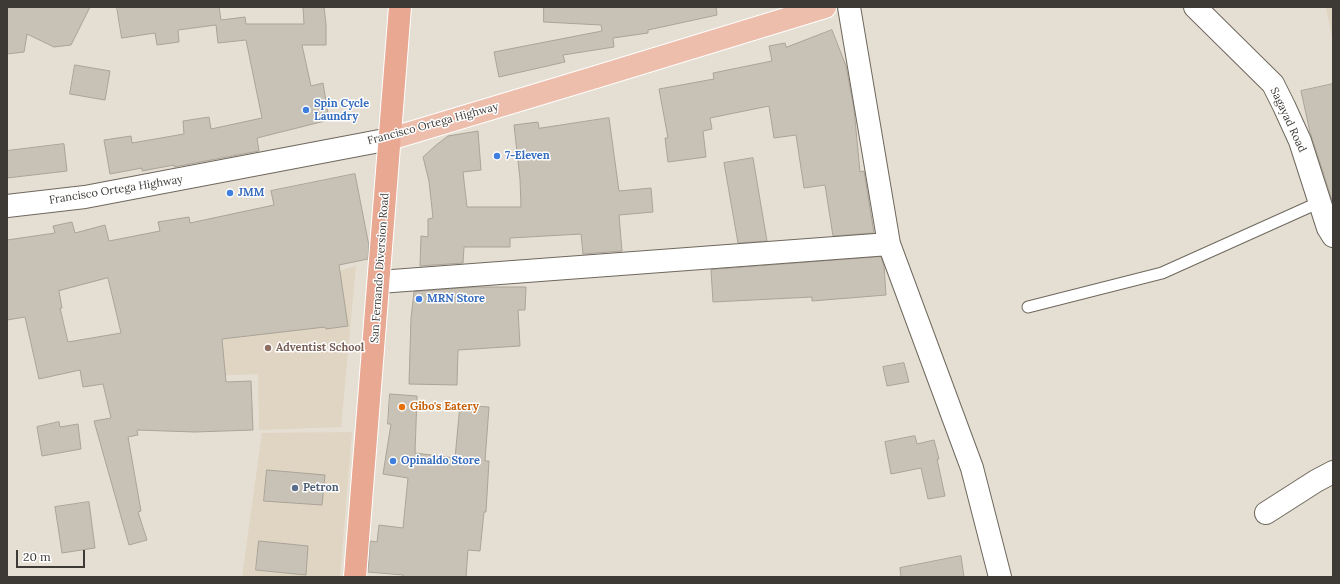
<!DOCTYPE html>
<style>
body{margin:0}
#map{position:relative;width:1340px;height:584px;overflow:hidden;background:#e5ded2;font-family:Lora,serif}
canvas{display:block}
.frame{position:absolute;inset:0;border:8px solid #3d3a35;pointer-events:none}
.scale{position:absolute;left:16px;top:550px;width:69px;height:18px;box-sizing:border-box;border:2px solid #3d3a35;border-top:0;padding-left:5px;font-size:12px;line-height:14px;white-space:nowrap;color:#3d3a35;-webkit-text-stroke:3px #fff;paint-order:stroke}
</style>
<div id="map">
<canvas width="1340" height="584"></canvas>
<div class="frame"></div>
<div class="scale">20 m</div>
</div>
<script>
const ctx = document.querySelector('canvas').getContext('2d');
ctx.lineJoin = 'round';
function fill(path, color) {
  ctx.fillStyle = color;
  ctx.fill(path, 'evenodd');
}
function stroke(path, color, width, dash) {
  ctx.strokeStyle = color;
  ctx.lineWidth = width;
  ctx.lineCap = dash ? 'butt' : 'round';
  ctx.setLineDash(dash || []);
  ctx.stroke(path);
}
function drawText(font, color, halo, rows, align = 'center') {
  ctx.font = font + ' Lora,serif';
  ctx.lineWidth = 3;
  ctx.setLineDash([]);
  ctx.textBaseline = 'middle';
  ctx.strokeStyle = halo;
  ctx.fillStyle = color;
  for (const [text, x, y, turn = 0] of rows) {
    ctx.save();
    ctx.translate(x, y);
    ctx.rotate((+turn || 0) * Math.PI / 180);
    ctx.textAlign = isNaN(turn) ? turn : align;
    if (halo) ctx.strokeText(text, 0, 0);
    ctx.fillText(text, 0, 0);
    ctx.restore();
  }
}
fill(new Path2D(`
 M 1326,7 L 1333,7 L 1333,43 Z
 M 356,266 L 341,427 L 259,430 L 258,374 L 182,377 L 194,321 L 300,282 Z
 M 352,432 L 340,577 L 242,577 L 262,433 Z`), '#e0d5c2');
const building = new Path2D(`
 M 7,7 L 90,7 L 71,45 L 54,47 L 27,34 L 24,52 L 7,54 Z
 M 117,7 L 219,7 L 221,20 L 245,17 L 246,24 L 304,24 L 303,7 L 324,7 L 326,24 L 326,45 L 302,45 L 311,86 L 323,83 L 329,120 L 257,138 L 259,151 L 174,167 L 174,165 L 142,171 L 142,168 L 110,174 L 104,140 L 131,136 L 132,143 L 184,134 L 183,121 L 209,117 L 211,129 L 262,118 L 246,40 L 218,43 L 216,25 L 178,30 L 179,42 L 157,45 L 155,33 L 122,38 Z
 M 544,7 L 716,7 L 717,15 L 648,30 L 648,33 L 613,38 L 614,47 L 563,55 L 565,62 L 499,77 L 494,52 L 602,31 L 601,25 L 544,22 Z
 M 832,30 L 846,66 L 854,109 L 860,172 L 864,171 L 874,233 L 833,236 L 825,185 L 804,188 L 796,135 L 774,138 L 769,106 L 710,118 L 712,129 L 703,131 L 706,157 L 668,162 L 665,138 L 668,138 L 659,89 L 714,79 L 713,73 L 772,61 L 769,46 L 785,43 L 786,47 Z
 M 75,65 L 110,71 L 105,100 L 70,94 Z
 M 1333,84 L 1333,203 L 1310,132 L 1301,91 Z
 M 609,118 L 619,191 L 651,188 L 653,212 L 619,215 L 622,251 L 583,254 L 581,234 L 510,238 L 510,247 L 464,247 L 463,263 L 420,266 L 421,236 L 428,237 L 428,219 L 433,218 L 429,181 L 423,157 L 435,146 L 448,136 L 478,131 L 481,170 L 463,172 L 467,207 L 521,207 L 520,179 L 514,125 L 538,122 L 539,128 Z
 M 64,144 L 67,171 L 7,178 L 7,151 Z
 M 753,158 L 767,241 L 738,243 L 724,163 Z
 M 355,174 L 369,246 L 368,259 L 339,265 L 348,326 L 326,329 L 325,327 L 222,339 L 226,382 L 251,381 L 253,430 L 195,432 L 137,430 L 138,435 L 128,437 L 141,511 L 138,512 L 147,540 L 129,545 L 94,421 L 111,418 L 103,384 L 83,387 L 80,370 L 39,379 L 25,317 L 7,320 L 7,240 L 55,233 L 53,226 L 72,222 L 75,233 L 105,225 L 109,241 L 160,231 L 158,222 L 189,217 L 190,223 L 274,205 L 271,191 ZM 108,278 L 121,333 L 68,342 L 60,308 L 62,308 L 59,291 Z
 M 881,257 L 884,266 L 886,295 L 812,301 L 812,297 L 713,302 L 711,270 Z
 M 476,287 L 526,287 L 525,310 L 518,310 L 520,346 L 458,350 L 457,385 L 409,384 L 411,318 L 414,292 Z
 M 904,363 L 909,382 L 887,386 L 883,367 Z
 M 390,394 L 417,396 L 415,453 L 455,458 L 460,405 L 489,407 L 485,461 L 489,461 L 486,512 L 484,512 L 480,551 L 468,550 L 466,577 L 403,577 L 403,575 L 368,572 L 370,541 L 377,542 L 379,525 L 403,528 L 408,478 L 383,474 L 391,424 L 388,424 Z
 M 59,422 L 60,427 L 78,424 L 81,449 L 42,456 L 37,427 Z
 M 915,436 L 917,444 L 934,440 L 939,459 L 937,459 L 945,496 L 928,499 L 921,468 L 891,474 L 885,442 Z
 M 267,470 L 325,475 L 322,505 L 264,501 Z
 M 89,502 L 95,548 L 62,553 L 55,507 Z
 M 259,541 L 308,546 L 306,575 L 256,570 Z
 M 961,556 L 964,577 L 901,577 L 900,568 Z`);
fill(building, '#c8c1b5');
stroke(building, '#aaa398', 1);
const service = new Path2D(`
 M 1028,307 L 1162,273 L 1320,202`);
const minor = new Path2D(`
 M 849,7 L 889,244 L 972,468 L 1000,577
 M 379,282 L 889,244
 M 1266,513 L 1316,481 L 1333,472`);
const tertiary = new Path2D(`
 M 1195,7 L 1273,84 L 1284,106 L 1300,141 L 1328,228 L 1333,236`);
const secondary = new Path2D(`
 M 7,206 L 85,197 L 390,139`);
const primary = new Path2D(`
 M 390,139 L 596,77 L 825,7`);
const trunk = new Path2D(`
 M 355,577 L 400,7`);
stroke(service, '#6e685d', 13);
stroke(minor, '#6e685d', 24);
stroke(tertiary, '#6e685d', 24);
stroke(secondary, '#6e685d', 24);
stroke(primary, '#fff', 24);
stroke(trunk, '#fff', 24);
stroke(service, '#fff', 11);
stroke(minor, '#fff', 22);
stroke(tertiary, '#fff', 22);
stroke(secondary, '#fff', 22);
stroke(primary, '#eebead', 22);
stroke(trunk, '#e8a892', 22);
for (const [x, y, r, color] of [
 [306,110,4,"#3f7fe0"],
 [497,156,4,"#3f7fe0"],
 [230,193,4,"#3f7fe0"],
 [419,299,4,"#3f7fe0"],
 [268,348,4,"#8d6e63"],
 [402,407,4,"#e8710a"],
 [393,461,4,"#3f7fe0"],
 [295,488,4,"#5c6f8a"]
]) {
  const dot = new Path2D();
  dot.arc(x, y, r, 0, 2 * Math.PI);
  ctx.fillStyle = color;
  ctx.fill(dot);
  stroke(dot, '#fff', 1.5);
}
drawText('bold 11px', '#366cbe', '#fff', [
 ["Spin Cycle",314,104],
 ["Laundry",314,117],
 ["7-Eleven",505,156],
 ["JMM",238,193],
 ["MRN Store",427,299],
 ["Opinaldo Store",401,461]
], 'left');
drawText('11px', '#3d3a35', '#fff', [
 ["Sagayad Road",1288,120,65],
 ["Francisco Ortega Highway",433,124,-15],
 ["Francisco Ortega Highway",116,190,-9],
 ["San Fernando Diversion Road",380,268,-86]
]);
drawText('bold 11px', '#785e54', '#fff', [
 ["Adventist School",276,348]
], 'left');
drawText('bold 11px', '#c56008', '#fff', [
 ["Gibo's Eatery",410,407]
], 'left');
drawText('bold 11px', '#4e5e75', '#fff', [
 ["Petron",303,488]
], 'left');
</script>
